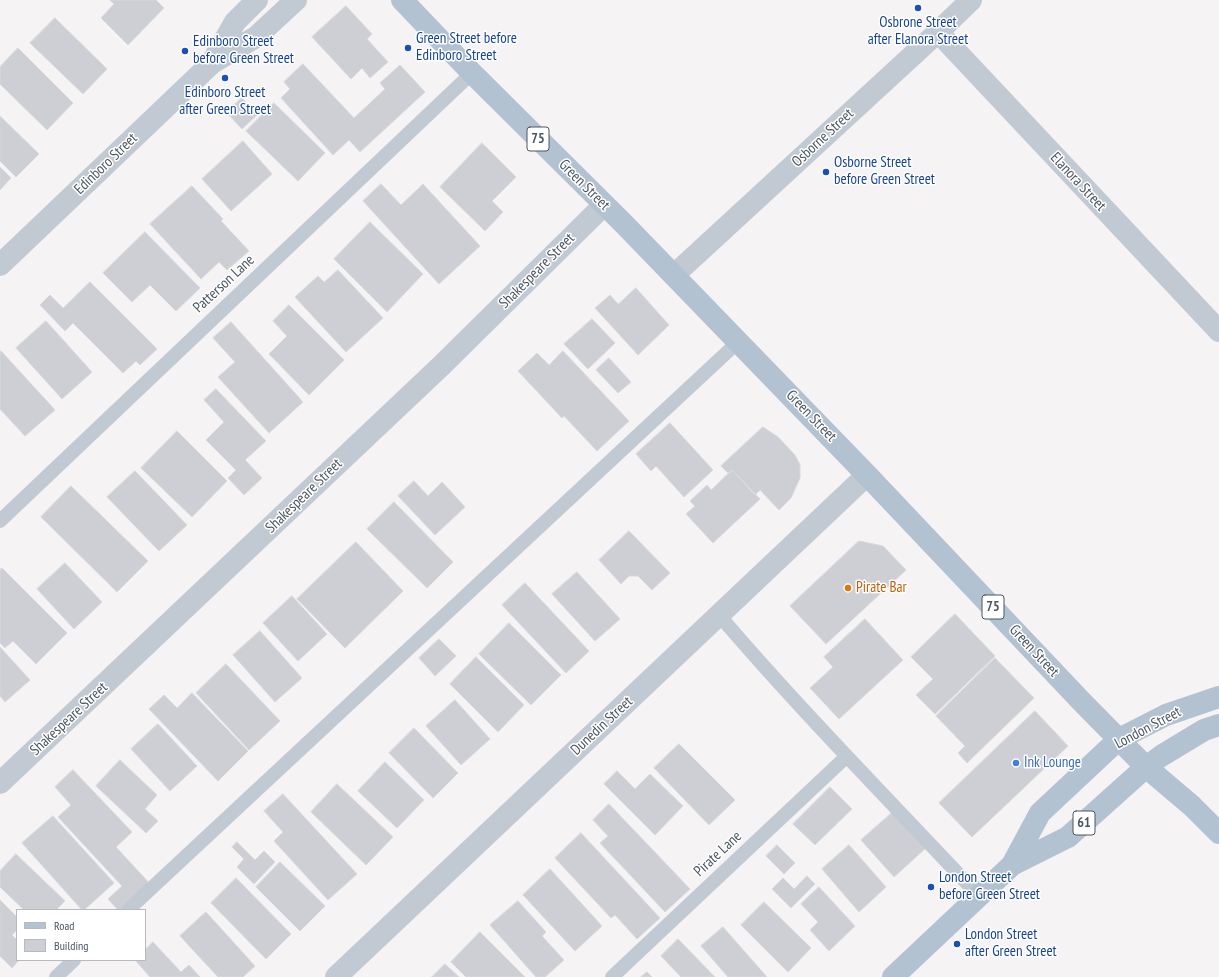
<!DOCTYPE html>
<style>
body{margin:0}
#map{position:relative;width:1219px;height:977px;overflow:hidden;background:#f5f3f3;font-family:"PT Sans Narrow",sans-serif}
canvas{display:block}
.legend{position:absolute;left:16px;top:909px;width:130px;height:52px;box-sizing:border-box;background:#fff;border:1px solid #b7bbc0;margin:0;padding:5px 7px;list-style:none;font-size:12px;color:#4a5661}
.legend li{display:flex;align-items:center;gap:8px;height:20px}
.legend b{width:20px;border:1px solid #b7bbc0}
</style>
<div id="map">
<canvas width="1219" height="977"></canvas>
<ul class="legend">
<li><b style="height:5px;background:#b3c2d1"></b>Road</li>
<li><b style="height:11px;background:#cdcfd5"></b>Building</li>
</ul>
</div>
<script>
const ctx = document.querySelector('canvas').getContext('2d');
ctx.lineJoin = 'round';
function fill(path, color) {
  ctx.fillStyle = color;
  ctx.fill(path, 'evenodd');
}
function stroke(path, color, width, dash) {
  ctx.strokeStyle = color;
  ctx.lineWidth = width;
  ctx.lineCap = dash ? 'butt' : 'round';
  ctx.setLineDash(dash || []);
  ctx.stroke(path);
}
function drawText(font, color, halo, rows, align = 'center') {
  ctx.font = font + ' "PT Sans Narrow",sans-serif';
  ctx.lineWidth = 3;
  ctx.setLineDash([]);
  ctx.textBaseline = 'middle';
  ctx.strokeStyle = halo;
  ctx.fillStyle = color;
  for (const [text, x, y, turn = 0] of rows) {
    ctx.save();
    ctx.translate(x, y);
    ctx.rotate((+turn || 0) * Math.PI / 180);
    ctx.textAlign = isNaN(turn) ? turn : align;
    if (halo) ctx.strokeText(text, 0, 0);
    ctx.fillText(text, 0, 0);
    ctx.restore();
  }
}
const building = new Path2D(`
 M 110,0 L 156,0 L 164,8 L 128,45 L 101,18 L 114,4 Z
 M 346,6 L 372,34 L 367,39 L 388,62 L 370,78 L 362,68 L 351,79 L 312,37 Z
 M 55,18 L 107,69 L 83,94 L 30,43 Z
 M 18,48 L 73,103 L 47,130 L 0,84 L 0,67 Z
 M 303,64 L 354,118 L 385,89 L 380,83 L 400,65 L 425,92 L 360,152 L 349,140 L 333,155 L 281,98 L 290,89 L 284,82 Z
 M 242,98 L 257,115 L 242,129 L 226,112 Z
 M 274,103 L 325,153 L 298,181 L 246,131 Z
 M 0,116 L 39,154 L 16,177 L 0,161 Z
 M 243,141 L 272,174 L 231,211 L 202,179 Z
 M 482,143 L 516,177 L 492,201 L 503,212 L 485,231 L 440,187 Z
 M 0,167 L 11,178 L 0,190 Z
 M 381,184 L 401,205 L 423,184 L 480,246 L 439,284 L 363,201 Z
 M 192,186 L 223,219 L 221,221 L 249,251 L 227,270 L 219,262 L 201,279 L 150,224 Z
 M 370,222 L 423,274 L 387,312 L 334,259 Z
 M 145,232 L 200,288 L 176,311 L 150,285 L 132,302 L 103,273 Z
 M 338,270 L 383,318 L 346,352 L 295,297 L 318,276 L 324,282 Z
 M 90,282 L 157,349 L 140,365 L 136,361 L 123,373 L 73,323 L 65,331 L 40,305 L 50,295 L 63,308 Z
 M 636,288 L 669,325 L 638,355 L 595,308 L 610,295 L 618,304 Z
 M 289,305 L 344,360 L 309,395 L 269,354 L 287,336 L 273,321 Z
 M 592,319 L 615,343 L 588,369 L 564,344 Z
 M 46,321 L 92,372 L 62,399 L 16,348 Z
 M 231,322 L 303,402 L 269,433 L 218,377 L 235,362 L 213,338 Z
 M 1,351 L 55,410 L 25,436 L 0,409 L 0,352 Z
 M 563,351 L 629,421 L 597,451 L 564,416 L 562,418 L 518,371 L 537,353 L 549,365 Z
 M 609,358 L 631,382 L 618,393 L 596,370 Z
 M 216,389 L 266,441 L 245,460 L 262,478 L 244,495 L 228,478 L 236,470 L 206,440 L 224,422 L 204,400 Z
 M 670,423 L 713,470 L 684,497 L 656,466 L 651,471 L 636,454 Z
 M 763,427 L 778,437 L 795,455 L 800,465 L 800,478 L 791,498 L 779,510 L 760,490 L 755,495 L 732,470 L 729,474 L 721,466 Z
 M 177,431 L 227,481 L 192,517 L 141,468 Z
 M 732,470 L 760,499 L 713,543 L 686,514 L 695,506 L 690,501 L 707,485 L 711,490 Z
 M 135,471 L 187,525 L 159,551 L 107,497 Z
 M 414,481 L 428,496 L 442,482 L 465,507 L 435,535 L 398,496 Z
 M 71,486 L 148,561 L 117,592 L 41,517 Z
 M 394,502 L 453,562 L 427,588 L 367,529 Z
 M 629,531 L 670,573 L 652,590 L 638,576 L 629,576 L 621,584 L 599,560 Z
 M 859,541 L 883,546 L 906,570 L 826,644 L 790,606 Z
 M 356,542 L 403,591 L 345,648 L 297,599 Z
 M 65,563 L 102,602 L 74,629 L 37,589 Z
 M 2,568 L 67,633 L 36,664 L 13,641 L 5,648 L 0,643 L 0,570 Z
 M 577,572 L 620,619 L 595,641 L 552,594 Z
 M 525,583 L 589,651 L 566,673 L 502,605 Z
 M 292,596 L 327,634 L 298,661 L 263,623 Z
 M 955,614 L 995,656 L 935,714 L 916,695 L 933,679 L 911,657 Z
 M 865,619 L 903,660 L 839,719 L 810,688 L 833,667 L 824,657 Z
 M 509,623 L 561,675 L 531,705 L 479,654 Z
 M 260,631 L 302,678 L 275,702 L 233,655 Z
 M 439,639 L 456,656 L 435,676 L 419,658 Z
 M 0,647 L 30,680 L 5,702 L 0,696 Z
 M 476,657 L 524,705 L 498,732 L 450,684 Z
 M 995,658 L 1034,698 L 967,763 L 958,753 L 965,746 L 936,716 Z
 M 226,664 L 280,721 L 249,750 L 196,693 Z
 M 192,693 L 248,751 L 218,781 L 149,709 L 164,695 L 177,708 Z
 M 455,700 L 490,739 L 461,765 L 426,726 Z
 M 1035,711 L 1068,746 L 972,837 L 939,803 Z
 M 158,724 L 197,766 L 170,791 L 131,749 Z
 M 414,728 L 458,773 L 433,798 L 389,753 Z
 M 679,744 L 735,800 L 709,825 L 654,768 Z
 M 120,760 L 157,795 L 145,809 L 158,821 L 146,833 L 96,786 Z
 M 385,762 L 424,800 L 397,828 L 358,791 Z
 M 73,770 L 132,832 L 116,847 L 152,886 L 126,910 L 118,910 L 108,899 L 122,886 L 58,817 L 71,805 L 55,787 Z
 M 617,771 L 635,789 L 650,774 L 683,806 L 655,835 L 604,784 Z
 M 337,784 L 393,837 L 366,865 L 311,812 Z
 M 830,787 L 852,809 L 815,845 L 793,824 Z
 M 283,794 L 357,874 L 328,900 L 274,841 L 283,832 L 264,811 Z
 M 609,804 L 690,889 L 665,912 L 600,843 L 608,836 L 593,820 Z
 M 894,811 L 927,847 L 894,877 L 861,840 Z
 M 53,816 L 114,883 L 84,910 L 82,910 L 22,843 Z
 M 581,833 L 660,918 L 637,939 L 615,915 L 611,918 L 555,858 Z
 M 237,842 L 255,860 L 264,851 L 275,862 L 254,884 L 237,867 L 244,859 L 232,847 Z
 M 777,845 L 795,863 L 784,874 L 766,856 Z
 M 849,845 L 886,887 L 859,912 L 822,869 Z
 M 16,854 L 65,901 L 56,910 L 24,910 L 0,887 L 0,871 Z
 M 280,862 L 325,906 L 300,931 L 256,887 Z
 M 550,869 L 602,926 L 575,951 L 523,895 Z
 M 807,876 L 815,884 L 791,908 L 772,889 L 783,878 L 794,889 Z
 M 236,878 L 291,934 L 266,959 L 211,903 Z
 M 819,887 L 855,926 L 829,951 L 810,930 L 818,922 L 801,904 Z
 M 0,900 L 17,917 L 17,930 L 12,935 L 17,940 L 17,960 L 19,960 L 12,968 L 0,956 Z
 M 518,901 L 546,932 L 542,936 L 564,960 L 545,977 L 536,977 L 490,925 Z
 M 764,902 L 811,948 L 788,972 L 741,925 Z
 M 206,912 L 255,966 L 243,977 L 218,977 L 180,936 Z
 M 723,927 L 767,977 L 728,977 L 701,946 Z
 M 480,932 L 525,977 L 466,977 L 451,962 Z
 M 678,939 L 715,977 L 681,977 L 661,956 Z
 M 153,942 L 181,972 L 189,965 L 200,977 L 150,977 L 135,960 L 145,960 L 145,950 Z
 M 445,964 L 459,977 L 432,977 Z
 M 647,972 L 652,977 L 641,977 Z`);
fill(building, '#cdcfd5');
stroke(building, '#d7d9de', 1);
stroke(new Path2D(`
 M 0,521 L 472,73
 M 719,615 C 802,712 892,803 979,896
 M 128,910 L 738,342
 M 56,977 L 74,960
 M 612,977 L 846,757`), '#c1cad2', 14);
stroke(new Path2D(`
 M 938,32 L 1219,331
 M 212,62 L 235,22 L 257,0
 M 0,265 L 212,63 L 256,37 L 296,0
 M 674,275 L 938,32 L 971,0
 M 0,783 L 441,366 L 604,205
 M 336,977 L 867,475`), '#c1cad2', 22);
stroke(new Path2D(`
 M 402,0 L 472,73 L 624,224 L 867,475 L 1082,702 L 1146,767 L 1192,806 L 1219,833
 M 1012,865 L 1040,813 L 1119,739 L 1166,715 L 1219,697
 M 893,977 L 1012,865 L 1068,837 L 1146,767 L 1161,756 L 1204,730 L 1219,725`), '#b3c2d1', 22);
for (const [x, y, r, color] of [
 [918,8,4,"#1a4fb4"],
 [408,48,4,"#1a4fb4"],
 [185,51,4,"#1a4fb4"],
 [225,78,4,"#1a4fb4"],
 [826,172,4,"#1a4fb4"],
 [848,588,4,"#e8710a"],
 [1016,763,4,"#3f7fe0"],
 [931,887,4,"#1a4fb4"],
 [957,944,4,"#1a4fb4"]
]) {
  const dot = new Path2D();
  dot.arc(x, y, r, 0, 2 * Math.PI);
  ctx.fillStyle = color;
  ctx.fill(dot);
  stroke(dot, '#fff', 1.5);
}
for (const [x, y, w] of [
 [538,139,22],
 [993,607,22],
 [1084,823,22]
]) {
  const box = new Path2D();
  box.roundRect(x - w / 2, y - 12, w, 24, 3);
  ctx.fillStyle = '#fff';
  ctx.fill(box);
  stroke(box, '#4a5661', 1);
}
drawText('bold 14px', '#4a5661', null, [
 ["75",538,139],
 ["75",993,607],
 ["61",1084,823]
]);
drawText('15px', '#164399', '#fff', [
 ["Osbrone Street",918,23,"center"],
 ["after Elanora Street",918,40,"center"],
 ["Green Street before",416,39],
 ["Edinboro Street",416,56],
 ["Edinboro Street",193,42],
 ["before Green Street",193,59],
 ["Edinboro Street",225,93,"center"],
 ["after Green Street",225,110,"center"],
 ["Osborne Street",834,163],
 ["before Green Street",834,180],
 ["London Street",939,878],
 ["before Green Street",939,895],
 ["London Street",965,935],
 ["after Green Street",965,952]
], 'left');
drawText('15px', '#4a5661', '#fff', [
 ["Osborne Street",823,138,-43],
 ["Edinboro Street",106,164,-44],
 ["Elanora Street",1078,182,47],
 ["Green Street",584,185,45],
 ["Shakespeare Street",537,271,-45],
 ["Patterson Lane",224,284,-43],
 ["Green Street",811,416,46],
 ["Shakespeare Street",304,496,-44],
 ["Green Street",1034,651,47],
 ["Shakespeare Street",69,719,-43],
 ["Dunedin Street",602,726,-43],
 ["London Street",1148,728,-28],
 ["Pirate Lane",718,854,-43]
]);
drawText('15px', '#c56008', '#fff', [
 ["Pirate Bar",856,588]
], 'left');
drawText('15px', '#366cbe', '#fff', [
 ["Ink Lounge",1024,763]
], 'left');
</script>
